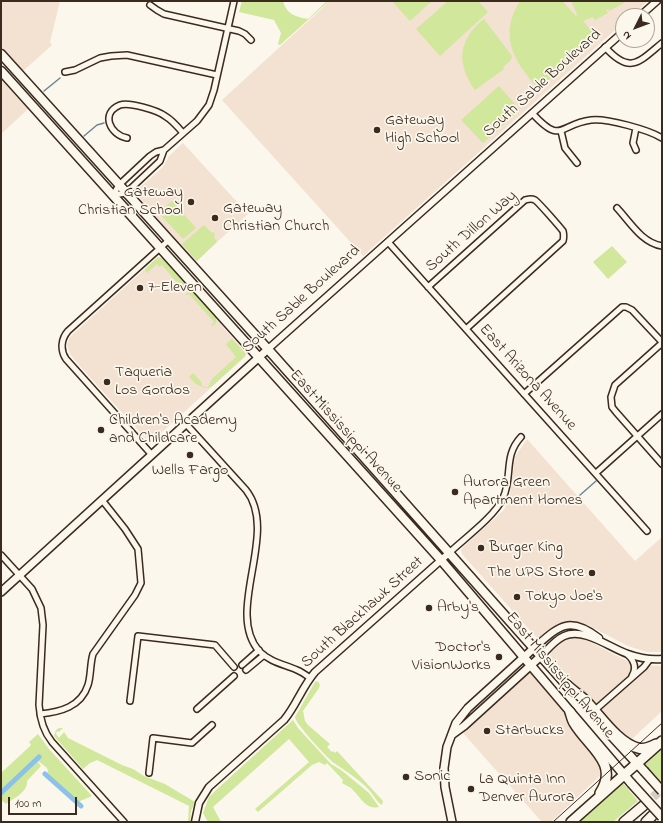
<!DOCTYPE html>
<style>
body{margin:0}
#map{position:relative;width:663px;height:823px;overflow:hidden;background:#fbf7ec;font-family:"Indie Flower",sans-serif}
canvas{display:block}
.frame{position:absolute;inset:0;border:2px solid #3b2a1e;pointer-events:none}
.north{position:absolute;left:615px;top:8px;width:40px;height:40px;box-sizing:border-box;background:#fbf7ec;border:1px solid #aea59a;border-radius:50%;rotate:228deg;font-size:11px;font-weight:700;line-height:16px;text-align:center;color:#3b2a1e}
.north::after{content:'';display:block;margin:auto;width:14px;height:18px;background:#3b2a1e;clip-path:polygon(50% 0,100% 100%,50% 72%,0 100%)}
.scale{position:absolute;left:8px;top:797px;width:69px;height:18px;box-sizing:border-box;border:2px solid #3b2a1e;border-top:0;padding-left:5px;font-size:12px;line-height:14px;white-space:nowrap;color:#3b2a1e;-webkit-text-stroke:3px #fbf7ec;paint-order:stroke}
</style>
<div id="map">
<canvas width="663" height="823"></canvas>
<div class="frame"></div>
<div class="north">N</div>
<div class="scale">100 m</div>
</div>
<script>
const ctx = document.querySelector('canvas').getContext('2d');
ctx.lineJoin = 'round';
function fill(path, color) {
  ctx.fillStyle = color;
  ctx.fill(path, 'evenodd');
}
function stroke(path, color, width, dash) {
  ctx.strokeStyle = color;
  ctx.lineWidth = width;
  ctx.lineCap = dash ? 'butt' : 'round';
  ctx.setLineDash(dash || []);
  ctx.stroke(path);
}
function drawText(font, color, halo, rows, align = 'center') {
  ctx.font = font + ' "Indie Flower",sans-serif';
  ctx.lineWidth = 3.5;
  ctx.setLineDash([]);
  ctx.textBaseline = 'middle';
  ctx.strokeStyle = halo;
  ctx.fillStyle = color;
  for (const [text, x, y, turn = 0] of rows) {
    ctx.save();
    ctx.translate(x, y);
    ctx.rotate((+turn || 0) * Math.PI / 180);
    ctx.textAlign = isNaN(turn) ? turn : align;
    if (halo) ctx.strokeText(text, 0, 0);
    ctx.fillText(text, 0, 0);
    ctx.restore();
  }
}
fill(new Path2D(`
 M 1,1 L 60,1 L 50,42 L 52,45 L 23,71 L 1,46 Z
 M 330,1 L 648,1 L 631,16 L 623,16 L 623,23 L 363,256 L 222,100 Z
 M 1,80 L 28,109 L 1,134 Z
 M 183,143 L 248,214 L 195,262 L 136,194 L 137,190 L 163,167 L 169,156 Z
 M 158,257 L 162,258 L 217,317 L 222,326 L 247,354 L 245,357 L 151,442 L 146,439 L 78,364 L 70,354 L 67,345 L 69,339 L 71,336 Z
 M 527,439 L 635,561 L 662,537 L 662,652 L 647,652 L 628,646 L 590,626 L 577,621 L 563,623 L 553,627 L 541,637 L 536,637 L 462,554 L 461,550 L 463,547 L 504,510 L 510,494 L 515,457 Z
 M 578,637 L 588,641 L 629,662 L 644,665 L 662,666 L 662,711 L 633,738 L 630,738 L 624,737 L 614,728 L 550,656 L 551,652 L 563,641 L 569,638 Z
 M 530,670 L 596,746 L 604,772 L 551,822 L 542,822 L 463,733 Z`), '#f3e1d1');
fill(new Path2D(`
 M 242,1 L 283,1 C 286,14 296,17 308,19 L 327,1 L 329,1 L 280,45 L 278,44 L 281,33 L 274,20 L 239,12 Z
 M 392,1 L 432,1 L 410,21 Z
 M 448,1 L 478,1 L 488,12 L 440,56 L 416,29 Z
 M 520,1 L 562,1 L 576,16 L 577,14 L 571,1 L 622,1 L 624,3 L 609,11 L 608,9 L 606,10 L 608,13 L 595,20 L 593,17 L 583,21 L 593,33 L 592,39 L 539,89 C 514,62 498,36 520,1 Z
 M 484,19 L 512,56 L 511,60 L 503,67 L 504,69 L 475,90 C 456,64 458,39 484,19 Z
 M 499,86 L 520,110 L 483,143 L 461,120 Z
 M 172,201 L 196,228 L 183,239 L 159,213 Z
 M 204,225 L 212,233 L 213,232 L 215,234 L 214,237 L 217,242 L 197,261 L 182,244 Z
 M 612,246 L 627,262 L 608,279 L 593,262 Z
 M 158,257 L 162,258 L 184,282 L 184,285 L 185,286 L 181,290 L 179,289 L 181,287 L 162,265 L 159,267 L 157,264 L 147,273 L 145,271 L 146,268 Z
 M 189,291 L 193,292 L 216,317 L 216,321 L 217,322 L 213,326 L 211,325 L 214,322 L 189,294 L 185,296 Z
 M 232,339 L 245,353 L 245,356 L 211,387 L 205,388 L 196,384 L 189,377 L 193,373 L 202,383 L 201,384 L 204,387 L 208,387 L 212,379 L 236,357 L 226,344 Z
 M 318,681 L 320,685 L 319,688 L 303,711 L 305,721 L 308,725 L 330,744 L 327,747 L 332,752 L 333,751 L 335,753 L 337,751 L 383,801 L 382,805 C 377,802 374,796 370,791 C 360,780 346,771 334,763 C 328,759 295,723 295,717 L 315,682 Z
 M 293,720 L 298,728 L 331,764 L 341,770 L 369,793 L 379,807 C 365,810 360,796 351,788 C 348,786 345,785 342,783 L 343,780 L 327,763 L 325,765 L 319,762 L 312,765 L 258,812 L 255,809 L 309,762 L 289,739 L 213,807 L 221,822 L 208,822 L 203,813 L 209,797 L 215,791 Z
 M 59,728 L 63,728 L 59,732 L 57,731 L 56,734 L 59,738 L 64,732 L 68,738 L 122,765 L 133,769 L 144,776 L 165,784 L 195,802 L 191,811 L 190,822 L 188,822 L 189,806 L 97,760 L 90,763 L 83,769 L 54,736 L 56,730 Z
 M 38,734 L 49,749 L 92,796 L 78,802 L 47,774 L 48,770 L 46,767 L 38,761 L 38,762 L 41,766 L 27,781 C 28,792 14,798 6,804 L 3,801 L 1,802 L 1,773 L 28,748 L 31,745 L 29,742 Z
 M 662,747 L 662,779 L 660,781 L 645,764 L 645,762 Z
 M 622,782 L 638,801 L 613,822 L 576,822 Z`), '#d1e79b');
stroke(new Path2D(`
 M 44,91 L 60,78
 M 84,136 L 97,125 L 104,123
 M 579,496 L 596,481`), '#6c8598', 1.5);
stroke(new Path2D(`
 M 45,774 L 81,806
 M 1,793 L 39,757`), '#8cc1e9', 5);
stroke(new Path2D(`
 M 643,806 L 662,789`), '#d5cec3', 9, [9, 4.5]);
const minor = new Path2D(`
 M 150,5 L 157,10 L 164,14 L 239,31 L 245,34 L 251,40
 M 605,47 C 630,75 639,62 662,43
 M 65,72 L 75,70 L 100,58 L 111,56 L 127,55 L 217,75
 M 532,113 C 562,146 559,124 591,120 C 607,118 649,130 662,138
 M 561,131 L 565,148 L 577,163
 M 127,138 C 110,135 100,113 120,105 C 129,102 157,110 165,116 C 172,120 178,127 183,133
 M 636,150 L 633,143 L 636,128
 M 113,195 L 119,185 L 150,156 L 156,152 L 164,150 L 197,121 L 209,105 L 214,90 L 234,1
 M 113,195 L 126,193 L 160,161 L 164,150
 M 617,208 C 630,222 642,243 662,246
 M 388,242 L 647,531
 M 428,287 L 525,200 C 529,199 531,198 535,200 C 540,204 559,226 563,231 C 564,235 564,237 563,241 L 466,329
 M 662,343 L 615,385 L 611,397 L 612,407 L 616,412 L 662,464
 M 524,394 L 622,307 L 626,307 L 632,310 L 662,342
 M 186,424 L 246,490 C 280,533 224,611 259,651 C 270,662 283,664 297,670 C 302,672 306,675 310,678
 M 152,455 L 66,359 C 60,350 61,339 68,331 L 169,240
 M 596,473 L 662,414
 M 449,553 C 465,538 495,516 503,498 C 513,477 503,456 521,437
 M 1,555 L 32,589 L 41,608 L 43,625 L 39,705 C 40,719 43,731 52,742 L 124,822
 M 627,654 C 634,660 637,668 632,676
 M 242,665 L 259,650
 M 246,670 L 264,655
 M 130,701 L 138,636 L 215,645 L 234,667
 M 197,709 L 234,676
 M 595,710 L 644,667 L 650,659
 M 40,714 C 60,712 81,707 88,685 C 91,676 90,664 93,654 L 135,595 L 141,583 L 138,549 L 125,529 L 102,500
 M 149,773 L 153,738 L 192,743 L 212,725`);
const tertiary = new Path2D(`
 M 640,16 L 657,1
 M 268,349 L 623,32
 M 534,648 C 559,626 569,615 599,638
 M 541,656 C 548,649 555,640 564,636 C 584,627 610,648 628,654 C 639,658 650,660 662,659
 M 195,822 L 199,803 L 209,787 L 284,720 C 296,706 302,687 315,672 L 449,553`);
const secondary = new Path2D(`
 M 1,592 L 268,349
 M 453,734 L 464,726 L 541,656
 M 452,822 L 445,787 L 444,768 L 447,747 L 456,723 L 468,708 L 534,648`);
const primary = new Path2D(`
 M 1,54 L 274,356 L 571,690
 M 1,71 L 441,560 L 631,783
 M 609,733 L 644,771`);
const motorway = new Path2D(`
 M 567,685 C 573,691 580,695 586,701 C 600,715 618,743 638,748 C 644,750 650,747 656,744
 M 570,712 C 571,715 572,720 574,723 C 588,747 620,763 600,793
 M 571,822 L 662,741
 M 624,822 L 643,806
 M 646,822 L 652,816`);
stroke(minor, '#3b2a1e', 8);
stroke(tertiary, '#3b2a1e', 9);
stroke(secondary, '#3b2a1e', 10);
stroke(primary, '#3b2a1e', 11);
stroke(motorway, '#3b2a1e', 12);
stroke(minor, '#fbf7ec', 5);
stroke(tertiary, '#fbf7ec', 6);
stroke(secondary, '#fbf7ec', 7);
stroke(primary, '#fbf7ec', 8);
stroke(motorway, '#fbf7ec', 9);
stroke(new Path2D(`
 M 553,822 L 662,723`), '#3b2a1e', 1);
const primaryBridge = new Path2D(`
 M 644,771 L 662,791
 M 631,783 L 662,817`);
stroke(primaryBridge, '#3b2a1e', 11, []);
stroke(primaryBridge, '#fbf7ec', 8);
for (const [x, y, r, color] of [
 [377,130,4,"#3b2a1e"],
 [191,202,4,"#3b2a1e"],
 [215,218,4,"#3b2a1e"],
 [140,288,4,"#3b2a1e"],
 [107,382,4,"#3b2a1e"],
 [101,430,4,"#3b2a1e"],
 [190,455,4,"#3b2a1e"],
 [455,492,4,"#3b2a1e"],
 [481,548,4,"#3b2a1e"],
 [592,573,4,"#3b2a1e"],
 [517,597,4,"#3b2a1e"],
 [429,608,4,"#3b2a1e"],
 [499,657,4,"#3b2a1e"],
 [487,731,4,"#3b2a1e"],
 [406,777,4,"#3b2a1e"],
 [471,789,4,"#3b2a1e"]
]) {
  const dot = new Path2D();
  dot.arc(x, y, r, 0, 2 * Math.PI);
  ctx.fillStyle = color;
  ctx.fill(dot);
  stroke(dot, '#fbf7ec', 1.5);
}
drawText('16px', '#3b2a1e', '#fbf7ec', [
 ["South Sable Boulevard",543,84,-42],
 ["South Dillon Way",472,232,-41],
 ["South Sable Boulevard",302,300,-42],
 ["East Arizona Avenue",527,378,48],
 ["East Mississippi Avenue",345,432,48],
 ["South Blackhawk Street",363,613,-42],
 ["East Mississippi Avenue",559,676,50]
]);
drawText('16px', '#3b2a1e', '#fbf7ec', [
 ["Gateway",385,121],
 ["High School",385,139],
 ["Gateway",183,193,"right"],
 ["Christian School",183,211,"right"],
 ["Gateway",223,209],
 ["Christian Church",223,227],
 ["7-Eleven",148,288],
 ["Taqueria",115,373],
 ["Los Gordos",115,391],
 ["Children's Academy",109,421],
 ["and Childcare",109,439],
 ["Wells Fargo",190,471,"center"],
 ["Aurora Green",463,483],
 ["Apartment Homes",463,501],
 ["Burger King",489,548],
 ["The UPS Store",584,573,"right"],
 ["Tokyo Joe's",525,597],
 ["Arby's",437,608],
 ["Doctor's",491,648,"right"],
 ["VisionWorks",491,666,"right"],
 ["Starbucks",495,731],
 ["Sonic",414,777],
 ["La Quinta Inn",479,780],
 ["Denver Aurora",479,798]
], 'left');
</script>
